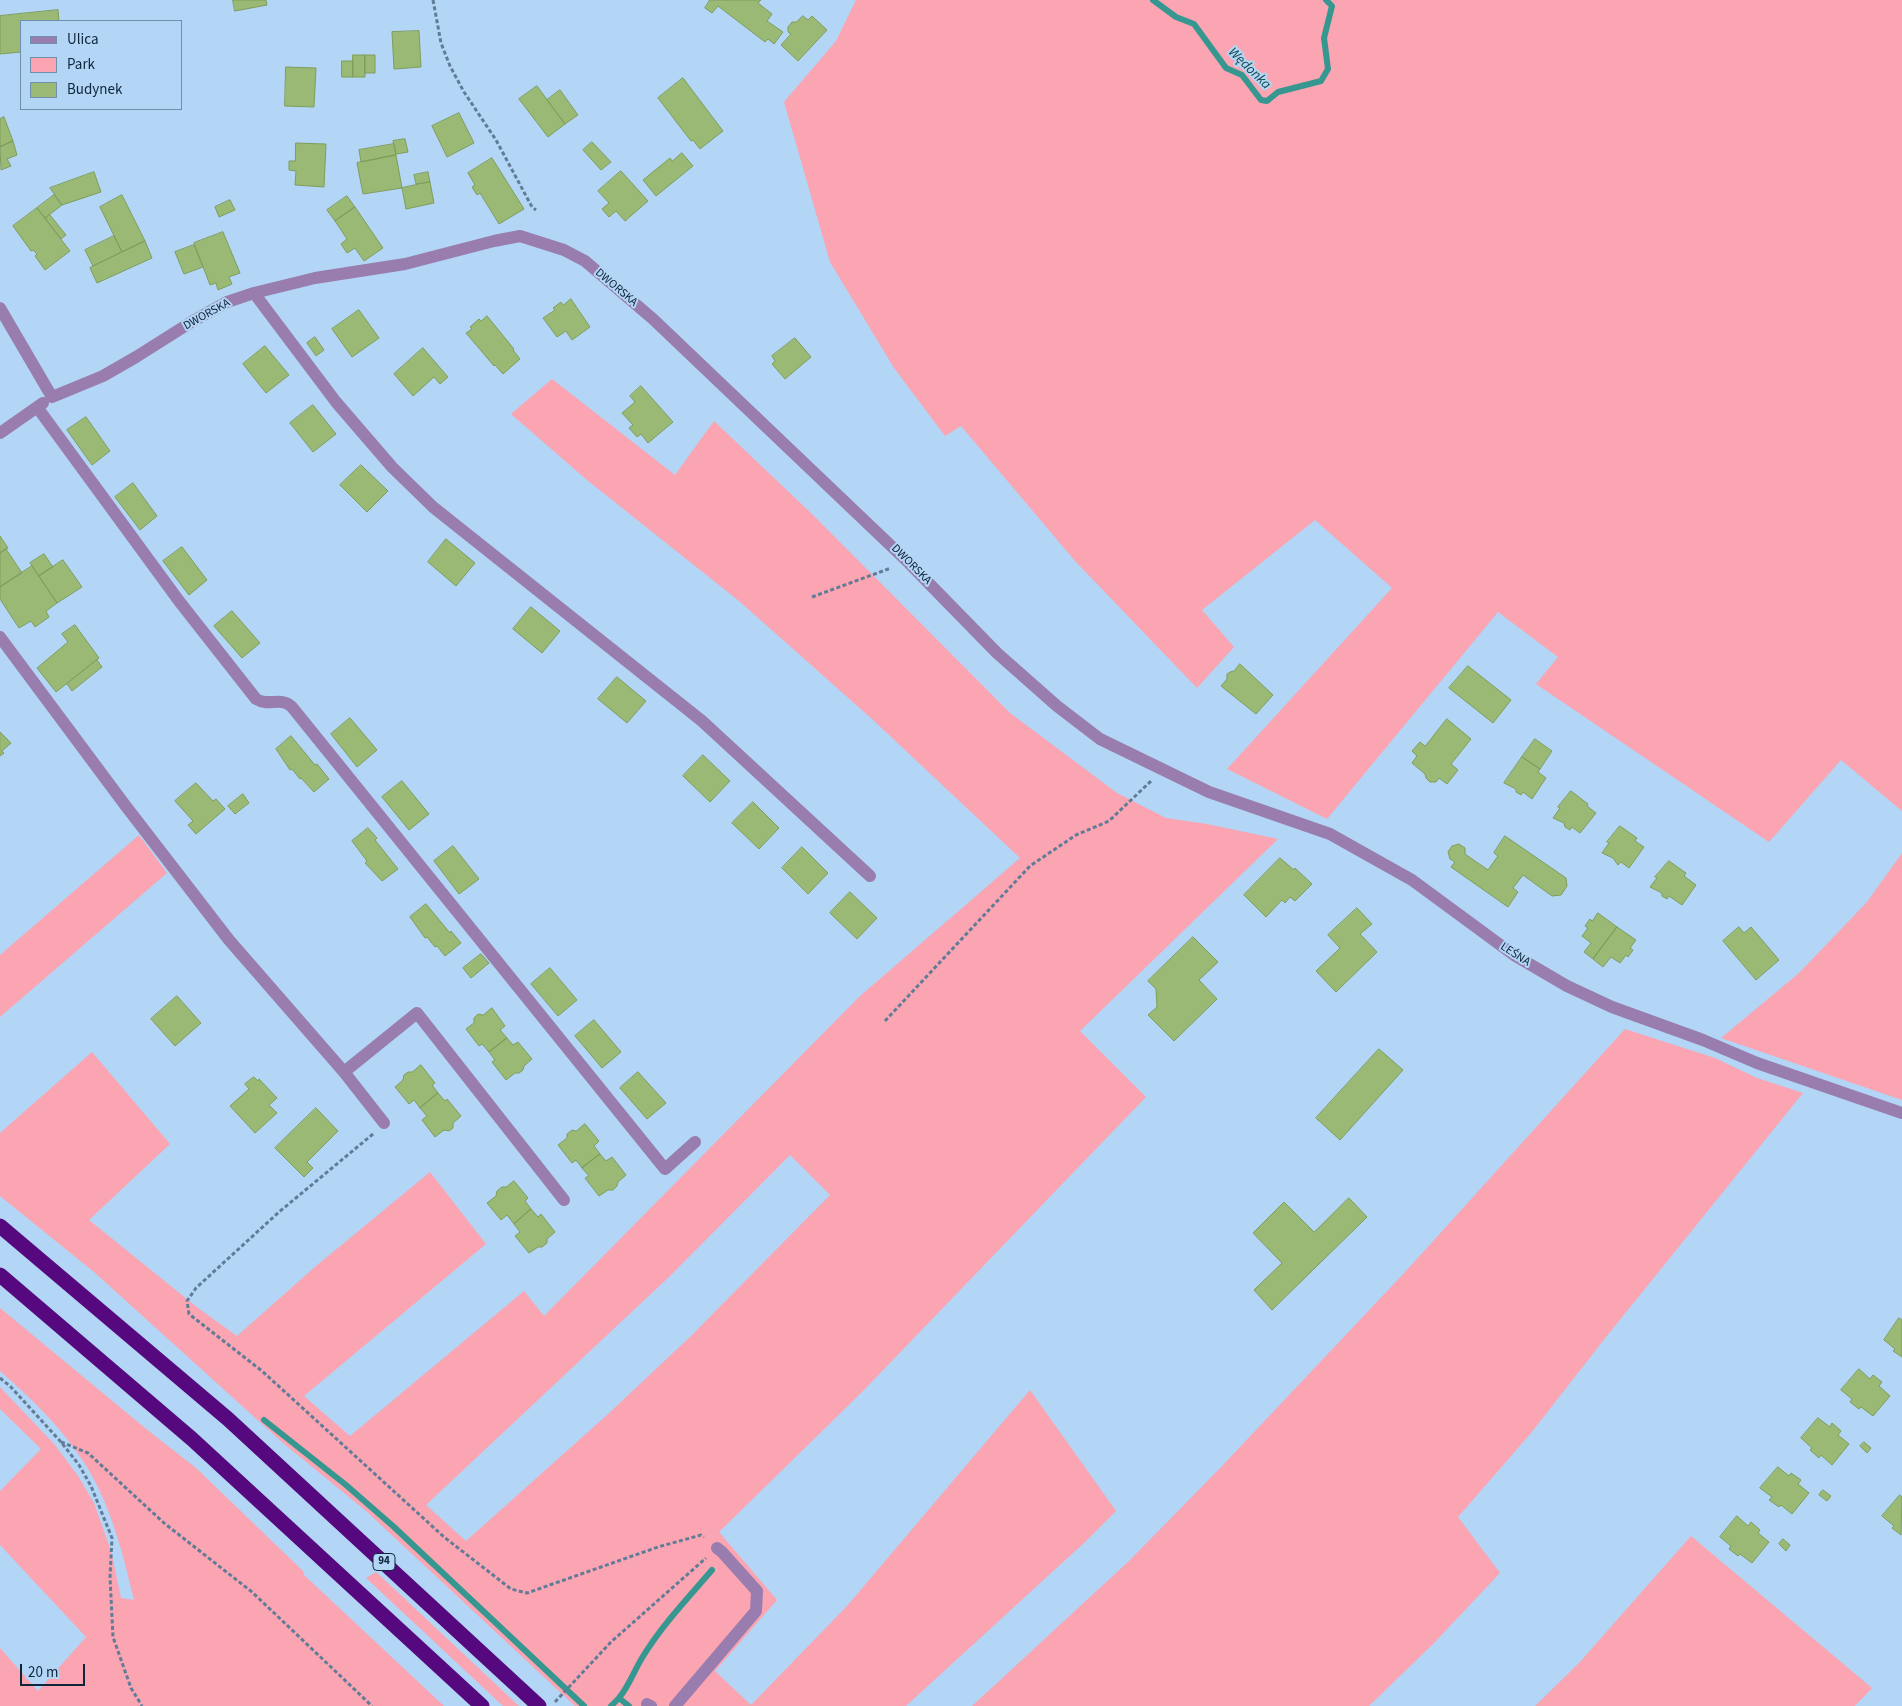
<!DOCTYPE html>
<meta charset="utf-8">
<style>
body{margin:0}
#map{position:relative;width:1902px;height:1706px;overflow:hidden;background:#b3d5f6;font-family:"Source Sans 3",sans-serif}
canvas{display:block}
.legend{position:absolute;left:20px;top:20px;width:162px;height:90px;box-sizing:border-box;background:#b3d5f6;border:1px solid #718fab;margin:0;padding:6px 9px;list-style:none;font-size:15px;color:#0f253a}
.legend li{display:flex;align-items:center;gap:10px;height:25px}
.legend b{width:25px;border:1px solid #718fab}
.scale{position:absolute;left:20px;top:1664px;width:65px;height:22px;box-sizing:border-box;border:2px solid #0f253a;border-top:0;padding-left:6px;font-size:15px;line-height:18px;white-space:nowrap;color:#0f253a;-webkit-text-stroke:4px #b3d5f6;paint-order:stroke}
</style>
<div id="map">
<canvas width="1902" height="1706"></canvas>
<ul class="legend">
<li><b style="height:6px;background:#987dae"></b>Ulica</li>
<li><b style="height:14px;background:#fba4b2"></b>Park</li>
<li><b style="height:14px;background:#99b975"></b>Budynek</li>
</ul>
<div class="scale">20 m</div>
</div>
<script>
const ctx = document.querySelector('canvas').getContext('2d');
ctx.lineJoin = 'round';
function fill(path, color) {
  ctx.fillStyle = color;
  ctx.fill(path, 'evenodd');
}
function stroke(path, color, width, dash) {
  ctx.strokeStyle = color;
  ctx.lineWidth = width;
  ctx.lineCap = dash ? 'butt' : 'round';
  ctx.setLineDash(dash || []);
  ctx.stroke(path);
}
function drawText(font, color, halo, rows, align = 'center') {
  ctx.font = font + ' "Source Sans 3",sans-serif';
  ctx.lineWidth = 4;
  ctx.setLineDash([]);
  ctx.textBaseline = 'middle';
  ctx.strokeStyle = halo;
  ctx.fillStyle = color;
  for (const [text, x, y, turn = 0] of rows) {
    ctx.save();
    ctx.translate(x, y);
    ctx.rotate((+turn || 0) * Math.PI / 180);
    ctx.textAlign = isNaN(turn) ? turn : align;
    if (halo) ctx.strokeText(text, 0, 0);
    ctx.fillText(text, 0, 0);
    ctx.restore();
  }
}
fill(new Path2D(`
 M 856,0 L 1902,0 L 1902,811 L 1841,760 L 1769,842 L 1536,684 L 1558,657 L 1498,612 L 1327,819 L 1227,769 L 1392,588 L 1315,520 L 1202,610 L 1234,647 L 1197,688 L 1075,561 L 961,426 L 945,436 L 894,368 L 830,262 L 784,102 L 836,41 Z
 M 552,379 L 675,475 L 714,421 L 813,515 L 1010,713 L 1117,793 L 1166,818 L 1207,824 L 1278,839 L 1080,1031 L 1146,1097 L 862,1392 L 719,1532 L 777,1600 L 715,1671 L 751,1705 L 847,1606 L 1030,1390 L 1116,1511 L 1085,1542 L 906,1706 L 575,1706 L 366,1511 L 283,1443 L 94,1272 L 0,1196 L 0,1133 L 92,1052 L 170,1144 L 89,1220 L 198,1308 L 237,1336 L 316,1266 L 430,1172 L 486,1244 L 304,1396 L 350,1436 L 524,1291 L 544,1316 L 860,996 L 1020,858 L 872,719 L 739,601 L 587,480 L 511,414 ZM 790,1155 L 830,1195 L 691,1336 L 607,1415 L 466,1541 L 426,1505 L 670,1276 Z
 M 139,835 L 167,873 L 0,1017 L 0,955 Z
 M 1902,853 L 1902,1100 L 1721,1038 L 1799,973 L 1867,902 Z
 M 1625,1029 L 1715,1058 L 1757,1078 L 1803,1093 L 1606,1337 L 1531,1433 L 1458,1517 L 1500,1573 L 1433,1644 L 1369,1706 L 972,1706 L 1129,1561 L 1223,1465 L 1406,1271 Z
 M 0,1308 L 145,1428 L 196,1468 L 303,1571 L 304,1575 L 444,1706 L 0,1706 L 0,1648 L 38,1691 L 86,1637 L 0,1545 L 0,1491 L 41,1449 L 0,1409 L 0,1387 L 55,1445 L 78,1476 L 94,1503 L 111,1551 L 121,1598 L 134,1600 C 123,1554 111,1505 85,1464 C 63,1429 31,1398 0,1371 Z
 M 1691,1536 L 1872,1688 L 1855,1706 L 1535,1706 L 1579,1663 Z
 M 376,1572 L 519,1706 L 503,1706 L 366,1578 Z`), '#fba4b2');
stroke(new Path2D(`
 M 1153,0 L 1176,17 L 1194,24 L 1226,68 L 1242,75 L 1261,100 L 1267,101 L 1278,92 L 1321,81 L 1328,69 L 1324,38 L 1332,6 L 1326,0
 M 264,1420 L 346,1485 L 394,1527 L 584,1706
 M 619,1698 C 629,1686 634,1671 642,1658 C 661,1626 688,1598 712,1570
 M 611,1706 L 619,1698 L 629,1706`), '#359790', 6);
const building = new Path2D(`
 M 233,0 L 266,0 L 267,5 L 235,11 Z
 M 710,0 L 761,0 L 758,3 L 772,14 L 767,21 L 783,32 L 774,44 L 768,39 L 765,42 L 718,6 L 712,13 L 705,8 Z
 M 58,10 L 59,21 L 21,21 L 21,52 L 0,54 L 0,16 Z
 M 803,16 L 808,20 L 812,16 L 827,30 L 798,61 L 781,45 L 791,34 L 788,32 L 788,27 L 792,22 L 796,22 Z
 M 419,31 L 421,67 L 394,69 L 392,32 Z
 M 353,55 L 365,55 L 365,77 L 353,77 Z
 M 365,55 L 375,55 L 375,73 L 365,73 Z
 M 342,61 L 353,61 L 353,77 L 342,77 Z
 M 286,67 L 316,68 L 314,107 L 285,106 Z
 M 683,78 L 723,131 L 700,149 L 693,140 L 691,141 L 658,98 Z
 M 537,86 L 565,124 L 548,137 L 519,99 Z
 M 560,90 L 578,115 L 565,124 L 547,100 Z
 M 459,113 L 474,143 L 447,157 L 432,126 Z
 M 4,117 L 13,141 L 0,147 L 0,119 Z
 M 405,139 L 408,152 L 396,154 L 393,141 Z
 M 13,141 L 17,155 L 7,159 L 11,166 L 1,170 L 0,147 Z
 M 592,142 L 611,162 L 601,170 L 583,150 Z
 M 296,143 L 326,144 L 324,187 L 295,185 L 296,171 L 289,170 L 289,161 L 295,161 Z
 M 394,144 L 396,155 L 361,162 L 359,150 Z
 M 682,153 L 693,166 L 656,196 L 643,180 L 670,158 L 672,161 Z
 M 396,155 L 402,188 L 363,194 L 357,163 Z
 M 492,158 L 524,209 L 499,224 L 480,193 L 477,195 L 472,187 L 475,185 L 468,173 Z
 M 621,171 L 648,201 L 625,221 L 616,211 L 609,217 L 602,209 L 609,203 L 598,191 Z
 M 94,172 L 101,192 L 62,205 L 50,188 Z
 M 428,172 L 430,182 L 416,184 L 414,175 Z
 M 430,182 L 434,203 L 406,209 L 402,188 Z
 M 54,195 L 62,205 L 45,218 L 37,208 Z
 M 122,195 L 145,241 L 122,252 L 100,207 Z
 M 347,196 L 355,207 L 335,221 L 327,210 Z
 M 230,200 L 235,210 L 219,217 L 215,207 Z
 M 355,207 L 383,248 L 364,261 L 355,248 L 347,253 L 341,244 L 347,239 L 335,221 Z
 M 37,208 L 70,251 L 45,270 L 35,256 L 37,254 L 33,250 L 31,251 L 13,226 Z
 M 50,215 L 66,235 L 61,239 L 45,218 Z
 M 223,232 L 240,273 L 229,277 L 232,284 L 218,290 L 216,283 L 210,285 L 194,243 Z
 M 114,236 L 122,252 L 93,266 L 85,250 Z
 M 145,241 L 152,258 L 97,283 L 90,268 Z
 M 194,245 L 203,267 L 184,274 L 175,252 Z
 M 571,299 L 590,327 L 572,340 L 566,331 L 557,337 L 543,318 L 555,310 L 553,308 L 561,302 L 563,305 Z
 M 359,310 L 379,338 L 352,357 L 332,329 Z
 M 487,316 L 514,349 L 513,350 L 520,359 L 503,374 L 495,365 L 494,366 L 466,333 L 472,329 L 470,327 L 479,319 L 481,321 Z
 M 315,337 L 324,350 L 316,356 L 307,343 Z
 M 795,338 L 811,357 L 785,379 L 772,364 L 775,361 L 772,356 Z
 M 265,346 L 289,375 L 266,393 L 243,364 Z
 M 423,348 L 448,377 L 440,384 L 434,377 L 413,396 L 394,374 Z
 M 641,386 L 673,422 L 648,443 L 641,434 L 637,437 L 629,428 L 633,425 L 622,413 L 635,402 L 630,396 Z
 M 313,405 L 336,434 L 313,452 L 290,423 Z
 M 86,417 L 110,451 L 92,465 L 67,430 Z
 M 361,465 L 388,491 L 367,512 L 340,485 Z
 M 133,483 L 157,516 L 140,530 L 115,497 Z
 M 0,536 L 8,548 L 0,553 Z
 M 446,539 L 475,563 L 456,586 L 428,562 Z
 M 182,547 L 207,580 L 189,595 L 163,561 Z
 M 6,549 L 22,573 L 0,587 L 0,553 Z
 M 44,554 L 53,567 L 39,576 L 30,563 Z
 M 63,560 L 82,587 L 57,603 L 39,576 Z
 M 32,566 L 57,603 L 46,611 L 49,617 L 35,627 L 31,621 L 19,628 L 0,599 L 0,587 Z
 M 531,607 L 560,631 L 542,653 L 513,629 Z
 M 232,611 L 260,643 L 242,658 L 214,626 Z
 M 75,625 L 99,658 L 56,692 L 37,668 L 68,642 L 62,634 Z
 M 97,660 L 102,667 L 72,691 L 67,684 Z
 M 1240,664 L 1273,695 L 1256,714 L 1221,686 L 1227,679 L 1227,674 L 1230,672 L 1234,671 Z
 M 1468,666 L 1511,700 L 1493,723 L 1449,688 Z
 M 617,677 L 646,701 L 627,723 L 598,699 Z
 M 350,718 L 377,750 L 357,767 L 331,734 Z
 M 1447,719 L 1471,739 L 1451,764 L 1458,770 L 1447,784 L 1439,778 L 1436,782 L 1430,782 L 1426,778 L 1425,774 L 1412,763 L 1417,756 L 1412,751 L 1420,742 L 1425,746 Z
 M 0,732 L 11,743 L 2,751 L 4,753 L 0,756 Z
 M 291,736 L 315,765 L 317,764 L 329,779 L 314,792 L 301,778 L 300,779 L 292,769 L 290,770 L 276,749 Z
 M 1535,739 L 1552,751 L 1540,769 L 1522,757 Z
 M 703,755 L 730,781 L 710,802 L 683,776 Z
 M 1522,757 L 1540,769 L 1538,772 L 1546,778 L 1532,799 L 1523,792 L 1521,795 L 1516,792 L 1516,789 L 1504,783 Z
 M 402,781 L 429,814 L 409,830 L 382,797 Z
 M 196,783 L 213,801 L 216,799 L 225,809 L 196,834 L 188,825 L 193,821 L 175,801 Z
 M 1571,791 L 1588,804 L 1587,806 L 1596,813 L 1580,833 L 1572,827 L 1570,830 L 1565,827 L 1564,823 L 1553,818 L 1560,808 L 1558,807 Z
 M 243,794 L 249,803 L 235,814 L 228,806 Z
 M 753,802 L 779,828 L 759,849 L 732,823 Z
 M 1620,826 L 1637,838 L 1635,841 L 1644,847 L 1629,868 L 1621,862 L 1618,865 L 1613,858 L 1602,853 L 1609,843 L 1607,842 Z
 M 368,828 L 377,838 L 375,840 L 398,869 L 382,881 L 365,863 L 367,861 L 352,841 Z
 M 1505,836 L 1566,878 L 1567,886 L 1561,895 L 1552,896 L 1523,875 L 1513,888 L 1518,892 L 1508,907 L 1451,867 L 1455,862 L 1450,859 L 1448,852 L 1452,846 L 1459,844 L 1465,848 L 1465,854 L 1488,870 L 1498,856 L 1494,853 Z
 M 453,846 L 479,879 L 459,894 L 434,861 Z
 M 802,847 L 828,873 L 808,894 L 782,868 Z
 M 1280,858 L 1294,870 L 1295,868 L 1312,884 L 1295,901 L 1290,897 L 1285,903 L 1282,900 L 1266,917 L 1244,895 Z
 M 1669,861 L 1686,873 L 1684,876 L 1696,885 L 1682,905 L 1669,896 L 1667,899 L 1662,896 L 1662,893 L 1650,887 L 1657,878 L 1655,877 Z
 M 850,892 L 877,918 L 857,939 L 830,913 Z
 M 426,904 L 450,933 L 451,931 L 461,943 L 445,956 L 437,946 L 435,947 L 427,937 L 425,938 L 410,917 Z
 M 1357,908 L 1372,924 L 1360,934 L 1377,952 L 1336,992 L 1316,971 L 1340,948 L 1328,935 Z
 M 1598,913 L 1617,927 L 1593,959 L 1584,952 L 1591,943 L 1582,936 L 1588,928 L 1585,926 L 1590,919 L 1592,921 Z
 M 1617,927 L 1636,940 L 1630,948 L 1633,950 L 1628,957 L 1626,955 L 1620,963 L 1611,957 L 1603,967 L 1593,959 Z
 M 1739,927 L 1744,933 L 1751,927 L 1779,960 L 1756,980 L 1723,941 Z
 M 1193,937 L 1218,962 L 1199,980 L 1217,999 L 1174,1041 L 1148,1015 L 1157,1007 L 1156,989 L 1148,981 Z
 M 481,954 L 489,963 L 471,978 L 463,968 Z
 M 550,968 L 577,1000 L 558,1016 L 531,984 Z
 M 177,996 L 201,1023 L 175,1046 L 151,1019 Z
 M 492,1008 L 505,1026 L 500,1030 L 507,1038 L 489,1052 L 482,1044 L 479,1046 L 466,1029 L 474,1023 L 474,1018 L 478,1014 L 483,1015 Z
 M 594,1020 L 621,1052 L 602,1068 L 575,1036 Z
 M 507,1038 L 513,1045 L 518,1042 L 532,1059 L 524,1066 L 523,1070 L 519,1073 L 515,1073 L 506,1080 L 492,1062 L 495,1060 L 489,1052 Z
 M 1379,1049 L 1403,1070 L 1340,1140 L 1316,1118 Z
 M 421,1065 L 435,1083 L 432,1085 L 438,1093 L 420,1108 L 414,1100 L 409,1104 L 395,1087 L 403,1080 L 404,1075 L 408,1072 L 412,1072 Z
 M 638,1072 L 666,1103 L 647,1119 L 620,1088 Z
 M 254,1077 L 258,1081 L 259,1079 L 277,1098 L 269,1105 L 277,1113 L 255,1133 L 230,1106 L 249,1089 L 245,1084 Z
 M 438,1093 L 445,1101 L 447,1099 L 461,1116 L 453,1123 L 453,1128 L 449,1131 L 444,1130 L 435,1137 L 422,1120 L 427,1116 L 420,1108 Z
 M 316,1108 L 338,1131 L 307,1162 L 313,1168 L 304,1177 L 275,1148 Z
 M 585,1124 L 599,1141 L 594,1146 L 600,1154 L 582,1168 L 576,1160 L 572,1163 L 558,1145 L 567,1138 L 567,1134 L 572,1130 L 576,1131 Z
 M 600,1154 L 606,1161 L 612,1157 L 626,1175 L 618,1182 L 617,1186 L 613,1190 L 608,1190 L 599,1196 L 585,1178 L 589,1176 L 582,1168 Z
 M 514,1181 L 528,1198 L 525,1201 L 531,1209 L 514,1224 L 507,1215 L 501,1220 L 487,1203 L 496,1196 L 497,1191 L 502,1187 L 506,1187 Z
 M 1349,1198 L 1367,1217 L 1272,1310 L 1254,1290 L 1282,1263 L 1253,1233 L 1284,1202 L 1314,1232 Z
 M 531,1209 L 538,1217 L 541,1214 L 555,1232 L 547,1239 L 547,1243 L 542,1247 L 538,1247 L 529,1253 L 515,1236 L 520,1232 L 514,1224 Z
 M 1899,1318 L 1902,1320 L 1902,1357 L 1893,1351 L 1895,1349 L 1884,1340 Z
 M 1859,1369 L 1870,1379 L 1873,1375 L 1882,1382 L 1879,1386 L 1890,1396 L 1873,1416 L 1861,1407 L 1859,1409 L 1850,1402 L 1852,1399 L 1841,1390 Z
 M 1818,1418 L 1830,1427 L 1832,1423 L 1841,1431 L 1838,1435 L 1849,1444 L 1832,1465 L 1821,1455 L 1819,1458 L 1810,1450 L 1812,1448 L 1801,1438 Z
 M 1864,1442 L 1871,1448 L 1867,1453 L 1860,1446 Z
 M 1778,1467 L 1789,1476 L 1791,1473 L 1801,1480 L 1798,1484 L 1809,1493 L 1792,1514 L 1781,1505 L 1779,1507 L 1769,1500 L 1772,1497 L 1760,1488 Z
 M 1823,1490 L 1831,1496 L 1827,1501 L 1819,1495 Z
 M 1900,1495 L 1902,1497 L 1901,1535 L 1892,1528 L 1894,1526 L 1882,1516 Z
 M 1737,1516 L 1748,1526 L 1751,1522 L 1760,1530 L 1758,1533 L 1769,1542 L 1752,1563 L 1740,1554 L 1738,1556 L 1729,1549 L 1731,1546 L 1720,1537 Z
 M 1783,1539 L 1790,1545 L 1786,1551 L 1779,1544 Z`);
fill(building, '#99b975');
stroke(building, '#7e9d5b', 1);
stroke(new Path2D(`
 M 433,0 L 441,43 L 450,66 L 464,92 L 496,140 L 532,207 L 536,210
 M 812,597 L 891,568
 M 885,1021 L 1030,866 L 1076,835 L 1109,821 L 1151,781
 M 373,1134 L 279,1212 L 196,1288 L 187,1301 L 189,1314 L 262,1371 L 444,1537 L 511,1589 L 527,1593 L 658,1547 L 701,1535 L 704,1537
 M 0,1378 L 10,1386 L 61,1442 L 79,1465 L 91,1486 L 112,1538 L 110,1577 L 113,1637 L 131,1688 L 142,1706
 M 61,1442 L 88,1453 L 164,1523 L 252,1592 L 372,1706
 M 555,1702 L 611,1642 L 706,1558`), '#607c97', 3, [4, 2.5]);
stroke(new Path2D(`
 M 254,293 L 336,402 L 392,467 L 433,507 L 702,721 L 870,876
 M 0,308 L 52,397 L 103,376 L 136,357 L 193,321 L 227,302 L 254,293 L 315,278 L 405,264 L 494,241 L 520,236 L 564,250 L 585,261 L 653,319 L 908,562 L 997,653 L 1057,706 L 1100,739 L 1209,792 L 1330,834 L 1412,880 L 1514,955 L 1567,986 L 1612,1007 L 1703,1040 L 1757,1063 L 1902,1113
 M 37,407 L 179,601 L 256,699 C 269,707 281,696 292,707 L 665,1169 L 695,1142
 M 0,433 L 43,403
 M 0,637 L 125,805 L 229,940 L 344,1072 L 384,1123
 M 344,1072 L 417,1013 L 564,1200
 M 647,1704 L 651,1706
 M 675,1706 L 756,1611 L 757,1591 L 722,1552 L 717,1548`), '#987dae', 12);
stroke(new Path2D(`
 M 0,1226 L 228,1419 L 539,1706
 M 0,1275 L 192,1439 L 482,1706`), '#56097e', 15);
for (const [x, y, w] of [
 [384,1562,22]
]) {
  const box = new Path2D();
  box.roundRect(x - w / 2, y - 8.5, w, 17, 4);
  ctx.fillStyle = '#b3d5f6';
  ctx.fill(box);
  stroke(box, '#0f253a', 1);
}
drawText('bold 11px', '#0f253a', null, [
 ["94",384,1562]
]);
drawText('12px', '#0f253a', '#b3d5f6', [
 ["DWORSKA",616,288,40],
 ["DWORSKA",207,315,-29],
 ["DWORSKA",911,565,45],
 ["LEŚNA",1515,955,33]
]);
drawText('italic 14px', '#134b48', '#b3d5f6', [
 ["Wędonka",1249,69,44]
]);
</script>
